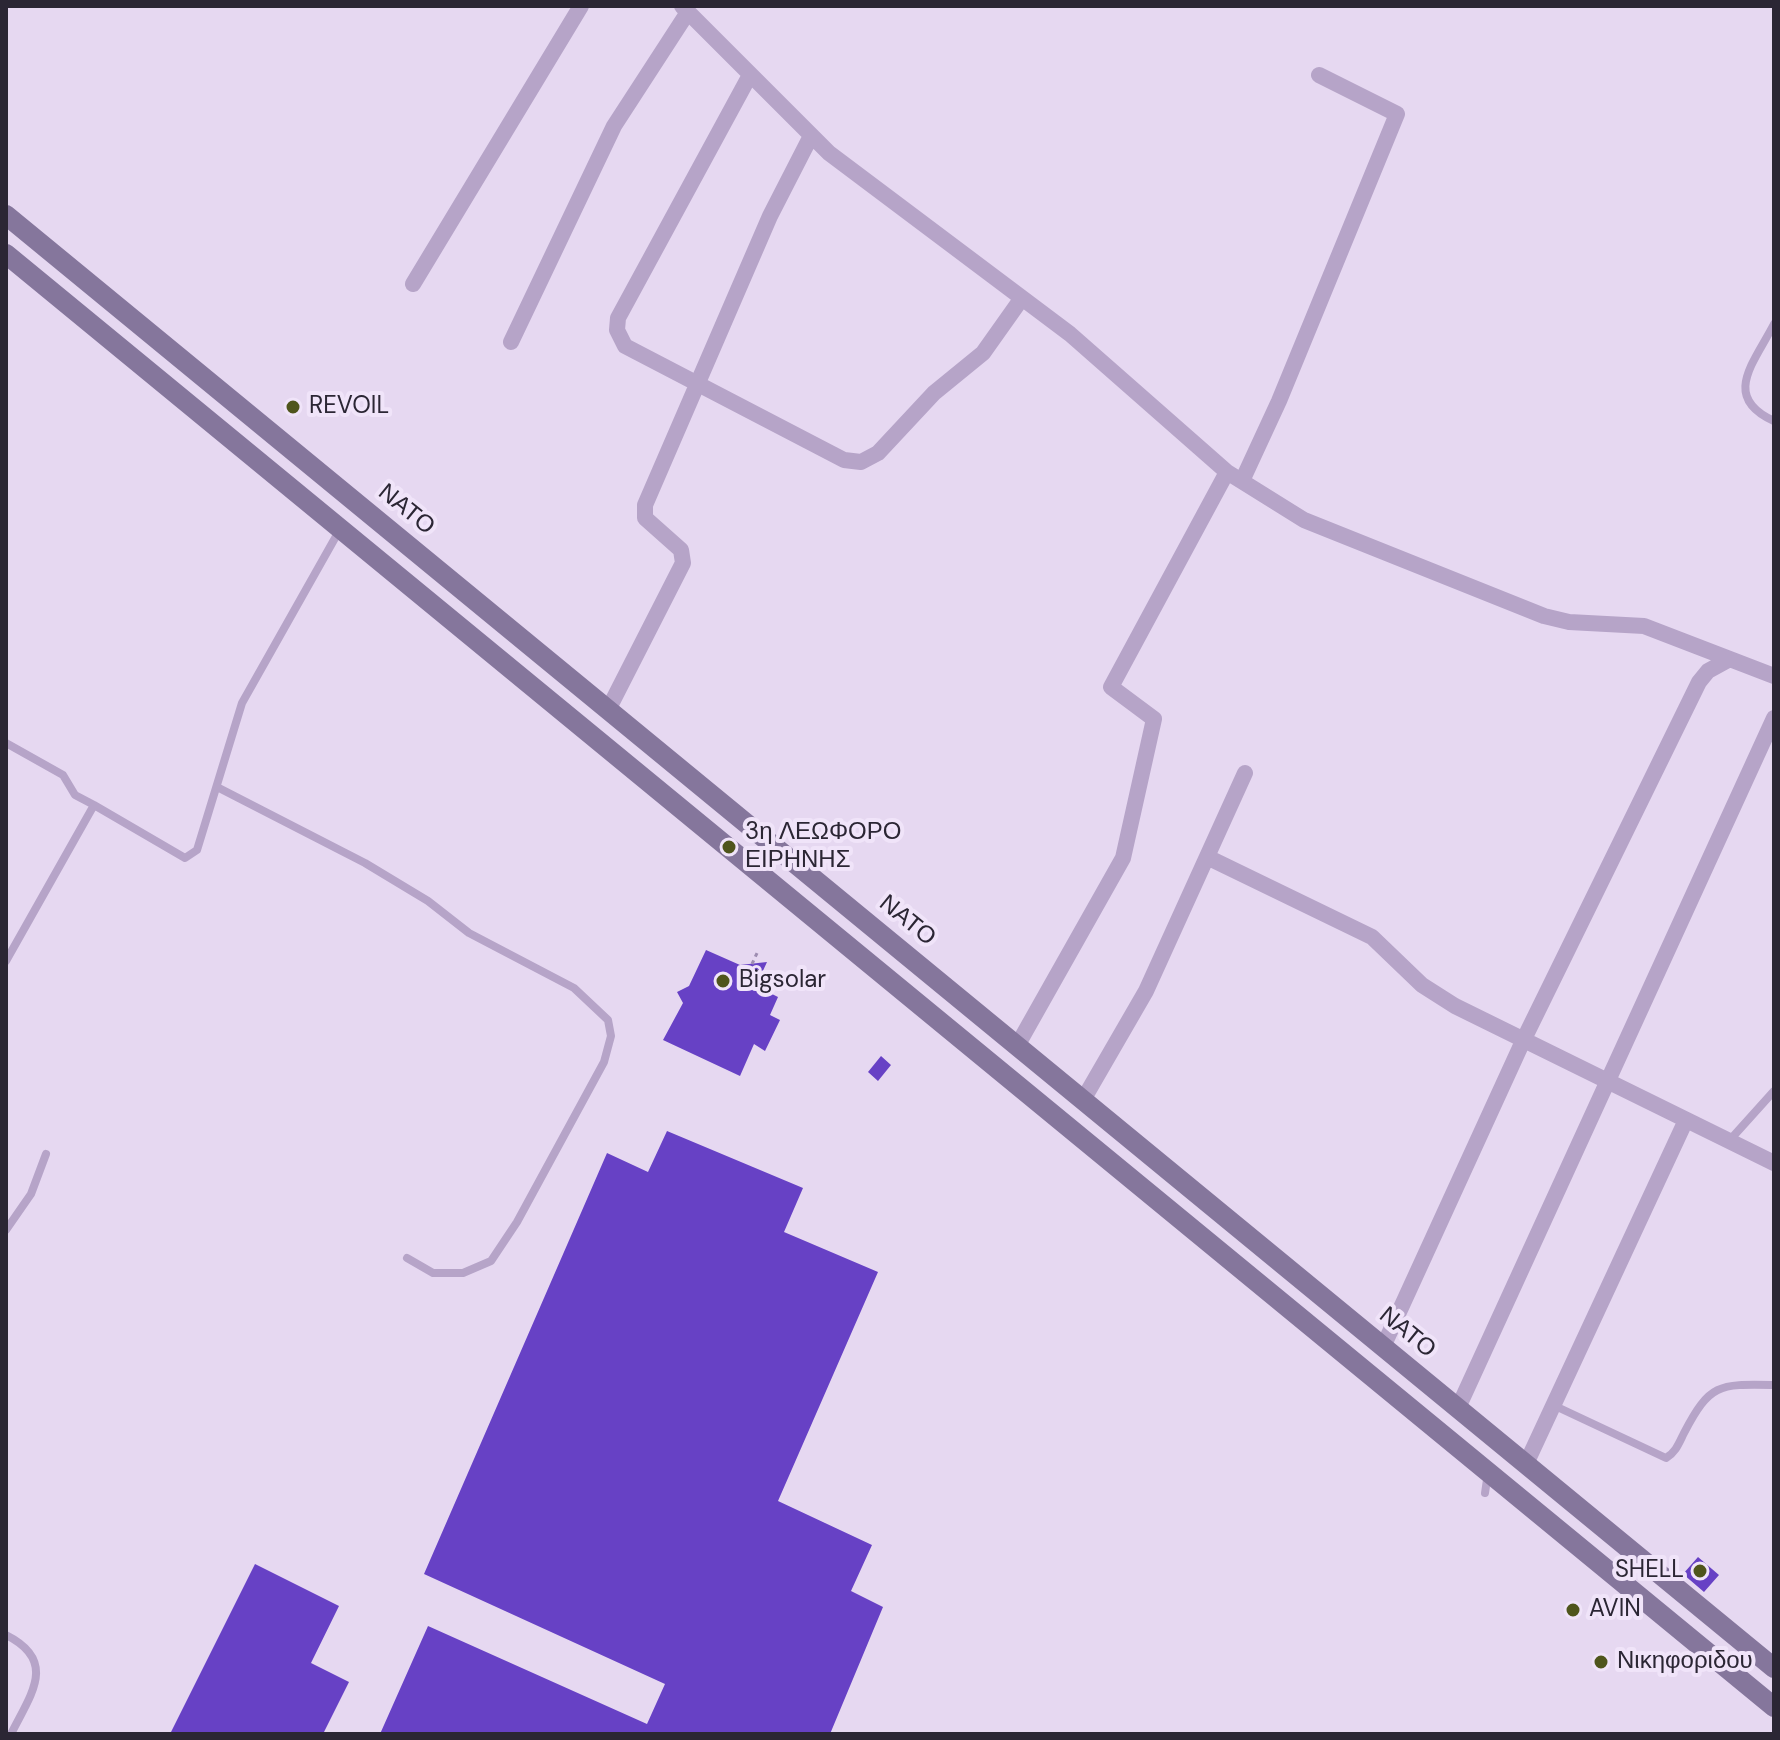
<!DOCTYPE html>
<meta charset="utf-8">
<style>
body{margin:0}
#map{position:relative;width:1780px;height:1740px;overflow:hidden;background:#e6d8f1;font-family:"DM Sans",sans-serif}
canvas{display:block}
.frame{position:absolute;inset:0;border:8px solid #2b2634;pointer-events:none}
</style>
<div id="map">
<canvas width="1780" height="1740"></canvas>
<div class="frame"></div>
</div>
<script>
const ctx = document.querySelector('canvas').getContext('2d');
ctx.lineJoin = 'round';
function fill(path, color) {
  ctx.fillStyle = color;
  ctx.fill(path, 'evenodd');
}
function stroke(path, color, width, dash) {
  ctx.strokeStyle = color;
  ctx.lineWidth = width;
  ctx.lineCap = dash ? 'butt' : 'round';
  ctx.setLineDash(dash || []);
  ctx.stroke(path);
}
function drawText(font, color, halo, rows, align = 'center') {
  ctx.font = font + ' "DM Sans",sans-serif';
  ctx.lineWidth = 8;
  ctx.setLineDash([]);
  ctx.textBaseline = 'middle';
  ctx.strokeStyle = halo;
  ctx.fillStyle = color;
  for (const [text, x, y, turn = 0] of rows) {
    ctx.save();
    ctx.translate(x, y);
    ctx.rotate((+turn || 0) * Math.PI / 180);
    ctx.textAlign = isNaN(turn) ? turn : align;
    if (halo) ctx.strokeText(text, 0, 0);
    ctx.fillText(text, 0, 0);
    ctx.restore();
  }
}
fill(new Path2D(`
 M 706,950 L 740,965 L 767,962 L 756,986 L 778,997 L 770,1015 L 780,1020 L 765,1051 L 754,1044 L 740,1076 L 663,1040 L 683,1003 L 677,992 L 689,986 Z
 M 881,1056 L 891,1065 L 878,1081 L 868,1072 Z
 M 667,1131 L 803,1188 L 784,1232 L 878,1272 L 778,1501 L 872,1545 L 851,1591 L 883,1607 L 830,1734 L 380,1734 L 428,1626 L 647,1724 L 665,1684 L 424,1574 L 607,1153 L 648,1172 Z
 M 1698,1557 L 1719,1575 L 1704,1592 L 1683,1574 Z
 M 255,1564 L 339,1606 L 311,1663 L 349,1682 L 323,1734 L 170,1734 Z`), '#6741c5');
stroke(new Path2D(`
 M 752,964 L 758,951`), '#9e8db1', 3, [4, 4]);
stroke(new Path2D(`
 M 1774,324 C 1754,363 1721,397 1774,421
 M 6,743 L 63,775 L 75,795 L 94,805
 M 217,787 L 365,863 L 428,901 L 469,933 L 574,988 L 608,1020 L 611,1036 L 604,1062 L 517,1222 L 491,1261 L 463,1273 L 433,1273 L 407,1258
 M 6,961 L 94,805 L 185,858 L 197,850 L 242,703 L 339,531
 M 1729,1141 L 1774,1091
 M 6,1230 L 31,1194 L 46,1154
 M 1553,1405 L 1666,1458 C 1676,1452 1679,1443 1684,1433 C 1710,1383 1719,1384 1774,1385
 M 1485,1493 L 1488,1473
 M 6,1635 C 58,1661 31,1694 11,1734`), '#b6a4c8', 8);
stroke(new Path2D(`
 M 682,6 L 829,153 L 1070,334 L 1227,472 L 1304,520 L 1544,616 L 1569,622 L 1644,626 L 1774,676
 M 750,75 L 618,318 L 617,330 L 625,346 L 844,460 L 861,462 L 878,453 L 934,393 L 983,353 L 1022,298
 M 413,284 L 581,6
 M 511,342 L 614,126 L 688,12
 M 1242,481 L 1279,401 L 1397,114 L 1319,75
 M 608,710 L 683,563 L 681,550 L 645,518 L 645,505 L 770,216 L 811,136
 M 1207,857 L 1372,937 L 1422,985 L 1455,1006 L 1774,1163
 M 1017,1046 L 1123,858 L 1154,719 L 1111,687 L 1227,472
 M 1083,1100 L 1146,991 L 1245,773
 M 1383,1347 L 1523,1041 L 1699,682 L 1708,671 L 1728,660
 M 1458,1408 L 1774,718
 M 1526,1464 L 1686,1120`), '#b6a4c8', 16);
stroke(new Path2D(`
 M 6,215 L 1774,1668
 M 6,254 L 1774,1707`), '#85769c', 20);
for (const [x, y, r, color] of [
 [293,407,8,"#4f551c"],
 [729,847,8,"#4f551c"],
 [723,981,8,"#4f551c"],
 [1700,1571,8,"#4f551c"],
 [1573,1610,8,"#4f551c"],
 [1601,1662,8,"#4f551c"]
]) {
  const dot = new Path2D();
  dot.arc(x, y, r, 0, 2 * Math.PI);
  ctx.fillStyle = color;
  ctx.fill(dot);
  stroke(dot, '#f0e4f9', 3);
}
drawText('24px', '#2b2634', '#f0e4f9', [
 ["REVOIL",309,407],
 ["3η ΛΕΩΦΟΡΟ",745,833],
 ["ΕΙΡΗΝΗΣ",745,861],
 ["Bigsolar",739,981],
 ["SHELL",1684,1571,"right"],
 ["AVIN",1589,1610],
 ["Νικηφοριδου",1617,1662]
], 'left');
drawText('24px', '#2b2634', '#f0e4f9', [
 ["ΝΑΤΟ",406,510,39],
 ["ΝΑΤΟ",907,921,39],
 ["ΝΑΤΟ",1407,1333,39]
]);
</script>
